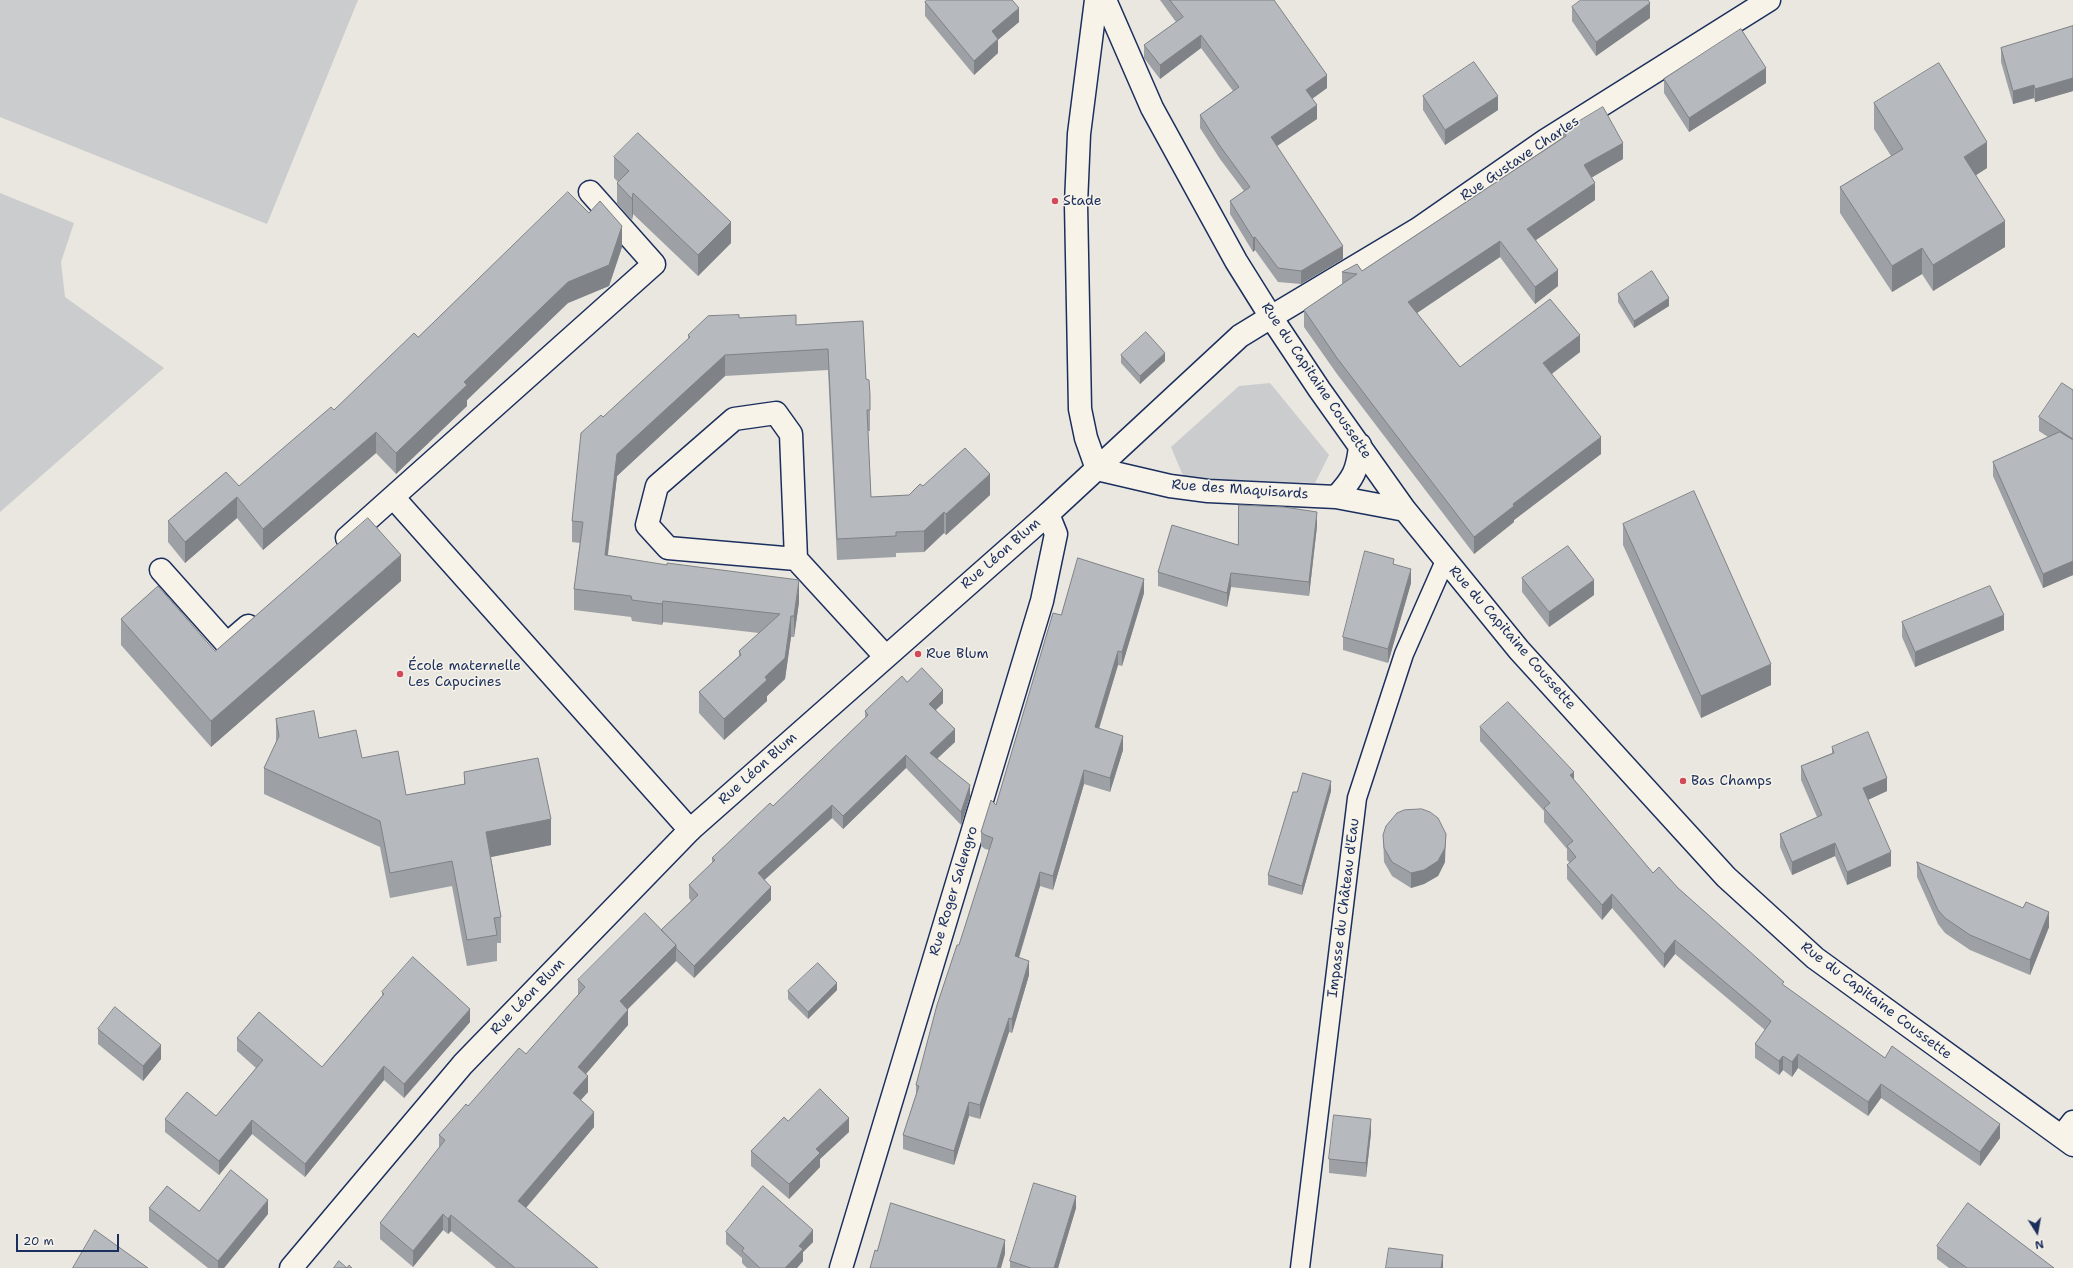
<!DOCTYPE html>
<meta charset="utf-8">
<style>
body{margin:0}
#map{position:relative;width:2073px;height:1268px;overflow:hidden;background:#eae7e0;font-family:"Shantell Sans",sans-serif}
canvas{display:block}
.north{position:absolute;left:2017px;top:1212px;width:40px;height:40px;-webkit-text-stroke:3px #f7f3e8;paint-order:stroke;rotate:169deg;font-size:11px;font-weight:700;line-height:16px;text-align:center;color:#1b2f5e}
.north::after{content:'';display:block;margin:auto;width:14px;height:18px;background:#1b2f5e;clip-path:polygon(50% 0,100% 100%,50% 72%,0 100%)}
.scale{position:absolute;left:16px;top:1234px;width:103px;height:18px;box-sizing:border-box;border:2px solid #1b2f5e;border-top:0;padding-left:5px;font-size:12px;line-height:14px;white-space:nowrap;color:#1b2f5e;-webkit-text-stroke:3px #f7f3e8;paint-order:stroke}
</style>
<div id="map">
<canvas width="2073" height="1268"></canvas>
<div class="north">N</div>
<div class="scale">20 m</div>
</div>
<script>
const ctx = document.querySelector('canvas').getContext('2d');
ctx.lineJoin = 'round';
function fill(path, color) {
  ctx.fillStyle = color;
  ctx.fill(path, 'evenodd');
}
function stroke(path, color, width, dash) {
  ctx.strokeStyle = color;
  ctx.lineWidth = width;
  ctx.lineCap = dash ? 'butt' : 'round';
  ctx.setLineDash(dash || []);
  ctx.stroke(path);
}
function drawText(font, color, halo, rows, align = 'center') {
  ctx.font = font + ' "Shantell Sans",sans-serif';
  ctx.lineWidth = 3;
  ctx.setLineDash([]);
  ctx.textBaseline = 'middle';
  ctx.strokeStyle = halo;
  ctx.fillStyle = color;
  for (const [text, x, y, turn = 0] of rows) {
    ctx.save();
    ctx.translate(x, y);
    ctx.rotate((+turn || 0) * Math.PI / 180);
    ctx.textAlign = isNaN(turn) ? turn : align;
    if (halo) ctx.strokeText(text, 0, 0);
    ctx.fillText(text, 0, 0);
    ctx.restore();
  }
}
fill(new Path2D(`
 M 0,0 L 358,0 L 267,224 L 0,117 Z
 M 0,193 L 74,223 L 61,262 L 65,297 L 164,368 L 0,512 Z
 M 1270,383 L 1329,455 L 1315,483 L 1184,478 L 1171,447 L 1239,386 Z`), '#cbcccd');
const lane = new Path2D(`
 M 1300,1268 L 1357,798 L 1404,654 L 1445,561`);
const street = new Path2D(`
 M 1271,317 L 1418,229 L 1546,140 L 1769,0
 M 393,497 L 690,830
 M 347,538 L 654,264 L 590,192
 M 796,559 L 668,548 L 647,525 L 657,486 L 734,419 L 776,413 L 791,434 L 796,559 L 885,656
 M 161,570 L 227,644 L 248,626
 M 2062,1136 L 2073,1122
 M 841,1268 L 1042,601 L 1056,534 L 1048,514`);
const secondary = new Path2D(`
 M 1096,0 L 1079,134 L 1076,204 L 1080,409 L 1086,438 L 1097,469
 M 1105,0 L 1152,108 L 1236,261 L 1271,317 L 1319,389 L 1405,510 L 1519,650 L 1726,877 L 1815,958 L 2073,1145
 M 1097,469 L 1170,486 L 1208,491 L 1336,497 L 1405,510
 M 1336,497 C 1353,479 1358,470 1360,445
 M 291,1268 L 463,1064 L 690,830 L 1048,514 L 1240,336 L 1271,317`);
stroke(lane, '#1b2f5e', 21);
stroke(street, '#1b2f5e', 25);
stroke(secondary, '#1b2f5e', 25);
stroke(lane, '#f7f3e8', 18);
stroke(street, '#f7f3e8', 22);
stroke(secondary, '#f7f3e8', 22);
fill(new Path2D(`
 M 1160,0 L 1274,0 L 1327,88 L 1312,99 L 1317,119 L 1277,146 L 1343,259 L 1301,284 L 1278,282 L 1255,250 L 1253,252 L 1230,214 L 1230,201 L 1244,191 L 1220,159 L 1200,128 L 1200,115 L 1233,91 L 1201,48 L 1160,79 L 1144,58 L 1144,45 L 1176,22 Z
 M 925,2 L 1019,22 L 998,39 L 998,53 L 974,75 L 925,16 Z
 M 1572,7 L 1650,18 L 1596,56 L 1572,21 Z
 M 2073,26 L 2073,91 L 2035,102 L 2034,98 L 2013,104 L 2001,62 L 2001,48 Z
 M 1664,79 L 1766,83 L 1689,132 L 1664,93 Z
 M 1423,96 L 1498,110 L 1445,145 L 1423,110 Z
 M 1874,103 L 1987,168 L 1976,175 L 2005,247 L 1933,291 L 1922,274 L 1892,292 L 1840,213 L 1840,187 L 1891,156 L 1874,129 Z
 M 1563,131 L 1623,159 L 1591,178 L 1595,200 L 1536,240 L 1558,286 L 1535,304 L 1500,257 L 1417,313 L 1460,367 L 1580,352 L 1552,374 L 1601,454 L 1514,520 L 1514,522 L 1474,554 L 1337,374 L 1304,327 L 1304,310 L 1342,284 L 1342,272 L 1362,271 L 1563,137 Z
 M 614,157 L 731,243 L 698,276 L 633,214 L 632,220 L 617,204 L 617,183 L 618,182 L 614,178 Z
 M 589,213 L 622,247 L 609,286 L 568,303 L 467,400 L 467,406 L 396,474 L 376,453 L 263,550 L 237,518 L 185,563 L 168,542 L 168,521 L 239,486 L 334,410 L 418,337 Z
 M 1618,294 L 1669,306 L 1634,328 L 1618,302 Z
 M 739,318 L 796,325 L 863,321 L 866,379 L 870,395 L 870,431 L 868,431 L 871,497 L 909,495 L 923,486 L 990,495 L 946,535 L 944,533 L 924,552 L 896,553 L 896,557 L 837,560 L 828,370 L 725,376 L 617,476 L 608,555 L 799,602 L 794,637 L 791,637 L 785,679 L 767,696 L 767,701 L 724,740 L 699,713 L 699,692 L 739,656 L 739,651 L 759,633 L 663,622 L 662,625 L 632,621 L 631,617 L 574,610 L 574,589 L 580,543 L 572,542 L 572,521 L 688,339 L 688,335 Z
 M 1121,355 L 1165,361 L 1140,384 L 1121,363 Z
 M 2073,390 L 2073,575 L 2043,588 L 1993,476 L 1993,462 L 2048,437 L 2039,431 L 2039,417 Z
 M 1623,524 L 1771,685 L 1701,718 L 1623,545 Z
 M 1317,526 L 1309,596 L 1231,587 L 1227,607 L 1158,586 L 1158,572 L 1238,545 Z
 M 1394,564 L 1411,583 L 1388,663 L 1343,650 L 1343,637 Z
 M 1522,578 L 1594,595 L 1549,627 L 1522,592 Z
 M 401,581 L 211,747 L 121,645 L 121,619 L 215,651 Z
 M 1144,593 L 1122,666 L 1118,665 L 1099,729 L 1123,750 L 1110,792 L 1084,784 L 1053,890 L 1040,886 L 1019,958 L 1029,975 L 1012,1033 L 1009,1032 L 980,1119 L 969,1116 L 954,1165 L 903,1149 L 903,1135 L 916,1094 L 916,1085 L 989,850 L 985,849 L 981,846 L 981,832 L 996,805 L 1061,615 Z
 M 1902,622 L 2004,630 L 1915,667 L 1902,637 Z
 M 907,682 L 943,703 L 936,710 L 955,742 L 937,759 L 970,797 L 961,825 L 906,768 L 843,829 L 832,818 L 764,880 L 771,900 L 694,978 L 676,961 L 627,1009 L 628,1025 L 586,1074 L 588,1092 L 581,1100 L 594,1127 L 526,1208 L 598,1268 L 496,1268 L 451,1231 L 448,1234 L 443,1230 L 413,1267 L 380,1239 L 380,1223 L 439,1148 L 439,1135 L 468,1106 L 526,1054 L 578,995 L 578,980 L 661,930 L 691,901 L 689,898 L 689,885 L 712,863 L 712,858 L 773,806 L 865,718 L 865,711 Z
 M 276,719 L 319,738 L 362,758 L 406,795 L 464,784 L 464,772 L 551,845 L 491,857 L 501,917 L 501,943 L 497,943 L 497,961 L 467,966 L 452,886 L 390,898 L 380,847 L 264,794 L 264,768 L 276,743 Z
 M 1480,727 L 1574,780 L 1653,873 L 1678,888 L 1784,986 L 1885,1058 L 2000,1138 L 1980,1166 L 1881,1098 L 1868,1116 L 1798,1068 L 1792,1077 L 1783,1070 L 1779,1075 L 1755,1058 L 1755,1044 L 1765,1030 L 1675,954 L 1664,968 L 1612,908 L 1602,920 L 1567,879 L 1567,865 L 1570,863 L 1567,860 L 1567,849 L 1544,822 L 1544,811 L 1480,741 Z
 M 1832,747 L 1887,791 L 1868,800 L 1891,866 L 1847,885 L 1835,856 L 1792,875 L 1780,847 L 1780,834 L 1817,817 L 1801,780 L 1801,766 L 1832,753 Z
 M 1331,791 L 1302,895 L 1268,885 L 1268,875 L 1297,792 Z
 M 1383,835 L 1445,862 L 1438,876 L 1424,884 L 1411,888 L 1392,876 L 1384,862 Z
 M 1917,862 L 2049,927 L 2030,975 L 1970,950 L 1945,933 L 1938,924 L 1917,877 Z
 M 837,990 L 808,1019 L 788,999 L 788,991 Z
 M 382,992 L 470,1022 L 404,1098 L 384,1080 L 305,1177 L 252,1134 L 219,1175 L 165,1132 L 165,1119 L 216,1116 L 256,1068 L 237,1051 L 237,1038 L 322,1067 L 382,996 Z
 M 98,1029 L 161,1059 L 143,1081 L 98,1044 Z
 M 788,1121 L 849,1132 L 820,1159 L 820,1167 L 789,1199 L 751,1166 L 751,1151 Z
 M 1371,1133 L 1366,1177 L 1329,1173 L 1329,1159 Z
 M 149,1208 L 199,1211 L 268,1214 L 224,1268 L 208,1268 L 149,1221 Z
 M 1076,1208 L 1058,1268 L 1010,1268 L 1010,1261 Z
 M 726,1232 L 813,1242 L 803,1252 L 803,1261 L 797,1268 L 747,1268 L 742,1263 L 742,1258 L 726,1244 Z
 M 1937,1246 L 2054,1268 L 1949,1268 L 1937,1259 Z`), '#9da0a4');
fill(new Path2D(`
 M 1650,3 L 1650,18 L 1596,56 L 1596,42 Z
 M 1019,8 L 1019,22 L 992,45 L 992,31 Z
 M 1201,35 L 1201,48 L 1160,79 L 1160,65 Z
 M 998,39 L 998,53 L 974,75 L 974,61 Z
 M 1766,68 L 1766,83 L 1689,132 L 1689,118 Z
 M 1327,75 L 1327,88 L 1306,103 L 1306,90 Z
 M 2073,78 L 2073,91 L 2035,102 L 2035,89 Z
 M 2034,85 L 2034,98 L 2013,104 L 2013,91 Z
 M 1498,96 L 1498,110 L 1445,145 L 1445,130 Z
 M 1317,105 L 1317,119 L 1271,150 L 1271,137 Z
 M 1987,142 L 1987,168 L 1964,183 L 1964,157 Z
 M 1623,143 L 1623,159 L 1584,182 L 1584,165 Z
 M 1595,183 L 1595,200 L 1527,246 L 1527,229 Z
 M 633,193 L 633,214 L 632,220 L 632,199 Z
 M 2005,221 L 2005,247 L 1933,291 L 1933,265 Z
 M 731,222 L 731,243 L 698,276 L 698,255 Z
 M 622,226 L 622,247 L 609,286 L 568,303 L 467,400 L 467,406 L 396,474 L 396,453 L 464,382 Z
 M 1255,237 L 1255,250 L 1253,252 L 1253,238 Z
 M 1500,241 L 1500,257 L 1408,319 L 1408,302 Z
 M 1343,246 L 1343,259 L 1301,284 L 1301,271 Z
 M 1922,248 L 1922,274 L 1892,292 L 1892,266 Z
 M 1558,270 L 1558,286 L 1535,304 L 1535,287 Z
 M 1669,298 L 1669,306 L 1634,328 L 1634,321 Z
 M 1580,335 L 1580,352 L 1543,380 L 1543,363 Z
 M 1165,353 L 1165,361 L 1140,384 L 1140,376 Z
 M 725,355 L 725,376 L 617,476 L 605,576 L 605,555 L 617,454 Z
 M 376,432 L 376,453 L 263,550 L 263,529 Z
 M 1601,437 L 1601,454 L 1514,520 L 1514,522 L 1474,554 L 1474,537 L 1513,504 Z
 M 990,474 L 990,495 L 946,535 L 946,514 Z
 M 237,497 L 237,518 L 185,563 L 185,542 Z
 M 944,512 L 944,533 L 924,552 L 924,531 Z
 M 1317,512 L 1317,526 L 1309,596 L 1309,582 Z
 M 401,555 L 401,581 L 211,747 L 211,721 Z
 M 2073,561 L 2073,575 L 2043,588 L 2043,574 Z
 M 1411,569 L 1411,583 L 1388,663 L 1388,649 Z
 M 1231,573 L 1231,587 L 1227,607 L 1227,593 Z
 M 1144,579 L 1144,593 L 1122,666 L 1122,652 Z
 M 799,580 L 799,602 L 794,637 L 794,616 Z
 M 1594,580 L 1594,595 L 1549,627 L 1549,612 Z
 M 663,601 L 663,622 L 662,625 L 662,604 Z
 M 2004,615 L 2004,630 L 1915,667 L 1915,652 Z
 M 791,616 L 791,637 L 785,679 L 767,696 L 767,701 L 724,740 L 724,719 L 765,677 Z
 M 1118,651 L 1118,665 L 1095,741 L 1095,727 Z
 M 1771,664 L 1771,685 L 1701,718 L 1701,696 Z
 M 943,690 L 943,703 L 929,716 L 929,704 Z
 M 955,729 L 955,742 L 930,765 L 930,753 Z
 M 1123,736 L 1123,750 L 1110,792 L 1110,778 Z
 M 906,755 L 906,768 L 843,829 L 843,816 Z
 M 1084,770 L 1084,784 L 1053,890 L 1053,876 Z
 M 1574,772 L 1574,786 L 1570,775 Z
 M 1887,778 L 1887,791 L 1863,802 L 1863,788 Z
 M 1331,781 L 1331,791 L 1302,895 L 1302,886 Z
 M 970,785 L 970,797 L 961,825 L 961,812 Z
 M 832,805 L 832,818 L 758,886 L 758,873 Z
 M 551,819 L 551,845 L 486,858 L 486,832 Z
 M 1446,834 L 1445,862 L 1438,876 L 1424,884 L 1411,888 L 1411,873 Z
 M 1835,843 L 1835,856 L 1792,875 L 1792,862 Z
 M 1891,852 L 1891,866 L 1847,885 L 1847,872 Z
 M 1040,872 L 1040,886 L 1015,970 L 1015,956 Z
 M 771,887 L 771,900 L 694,978 L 694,966 Z
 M 1612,894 L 1612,908 L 1602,920 L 1602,905 Z
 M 2049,912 L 2049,927 L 2030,975 L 2030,960 Z
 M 1675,940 L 1675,954 L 1664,968 L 1664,954 Z
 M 676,945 L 676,961 L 620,1017 L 620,1001 Z
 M 1029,961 L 1029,975 L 1012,1033 L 1012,1019 Z
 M 837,983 L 837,990 L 808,1019 L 808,1012 Z
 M 470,1009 L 470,1022 L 404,1098 L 404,1084 Z
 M 628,1010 L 628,1025 L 578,1083 L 578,1067 Z
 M 1009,1018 L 1009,1032 L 980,1119 L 980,1105 Z
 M 161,1045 L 161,1059 L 143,1081 L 143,1066 Z
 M 1798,1054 L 1798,1068 L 1792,1077 L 1792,1062 Z
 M 1783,1056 L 1783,1070 L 1779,1075 L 1779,1061 Z
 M 384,1066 L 384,1080 L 305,1177 L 305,1164 Z
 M 588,1076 L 588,1092 L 573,1108 L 573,1093 Z
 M 1881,1084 L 1881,1098 L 1868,1116 L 1868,1102 Z
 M 969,1102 L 969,1116 L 954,1165 L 954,1151 Z
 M 594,1112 L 594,1127 L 518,1217 L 518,1201 Z
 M 849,1118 L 849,1132 L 820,1159 L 820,1167 L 789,1199 L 789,1184 L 816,1149 Z
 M 1371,1119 L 1371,1133 L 1366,1177 L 1366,1163 Z
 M 252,1120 L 252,1134 L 219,1175 L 219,1161 Z
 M 2000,1124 L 2000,1138 L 1980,1166 L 1980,1152 Z
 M 1076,1196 L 1076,1208 L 1058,1268 L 1054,1268 Z
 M 268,1200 L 268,1214 L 224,1268 L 218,1268 L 218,1261 Z
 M 443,1214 L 443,1230 L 413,1267 L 413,1251 Z
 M 451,1215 L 451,1231 L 448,1234 L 448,1219 Z
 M 813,1230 L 813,1242 L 803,1252 L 803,1261 L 797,1268 L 785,1268 L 799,1246 Z
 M 1005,1240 L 1005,1254 L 1001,1268 L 997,1268 Z
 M 1443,1255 L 1443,1268 L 1441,1268 Z`), '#7f8286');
const building = new Path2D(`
 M 928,0 L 1012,0 L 1019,8 L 992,31 L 998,39 L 974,61 L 925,2 Z
 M 1170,0 L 1274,0 L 1327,75 L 1306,90 L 1317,105 L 1271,137 L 1343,246 L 1301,271 L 1278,268 L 1255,237 L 1253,238 L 1230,201 L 1250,187 L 1220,146 L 1200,115 L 1239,87 L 1201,35 L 1160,65 L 1144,45 L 1183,17 Z
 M 1581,0 L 1648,0 L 1650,3 L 1596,42 L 1572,7 Z
 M 2073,26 L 2073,78 L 2035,89 L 2034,85 L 2013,91 L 2001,48 Z
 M 1741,29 L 1766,68 L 1689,118 L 1664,79 Z
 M 1474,62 L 1498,96 L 1445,130 L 1423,96 Z
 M 1939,63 L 1987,142 L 1964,157 L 2005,221 L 1933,265 L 1922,248 L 1892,266 L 1840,187 L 1903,149 L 1874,103 Z
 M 1603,107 L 1623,143 L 1584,165 L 1595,183 L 1527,229 L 1558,270 L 1535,287 L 1500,241 L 1408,302 L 1460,367 L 1550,299 L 1580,335 L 1543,363 L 1601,437 L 1513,504 L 1514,506 L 1474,537 L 1337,358 L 1304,310 L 1357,274 L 1342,272 L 1357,264 L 1362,271 L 1566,136 L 1563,131 Z
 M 638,133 L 731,222 L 698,255 L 633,193 L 632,199 L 617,183 L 629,171 L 614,157 Z
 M 568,192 L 589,213 L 600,201 L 622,226 L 609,265 L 568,282 L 464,382 L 467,385 L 396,453 L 376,432 L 263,529 L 237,497 L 185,542 L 168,521 L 226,472 L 239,486 L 331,407 L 334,410 L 414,333 L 418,337 Z
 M 1652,271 L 1669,298 L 1634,321 L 1618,294 Z
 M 739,315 L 739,318 L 796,315 L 796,325 L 863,321 L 866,379 L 869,380 L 870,395 L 870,410 L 867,410 L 871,497 L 909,495 L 920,484 L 923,486 L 965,448 L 990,474 L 946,514 L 944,512 L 924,531 L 896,532 L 896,536 L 837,539 L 828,349 L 725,355 L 617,454 L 605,555 L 667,565 L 667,563 L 799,580 L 794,616 L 791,616 L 785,658 L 765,677 L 767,680 L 724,719 L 699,692 L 741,655 L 739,651 L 780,614 L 663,601 L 662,604 L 632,600 L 631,596 L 574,589 L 583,522 L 572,521 L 581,433 L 601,415 L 603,417 L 690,337 L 688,335 L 708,316 Z
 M 1146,332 L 1165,353 L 1140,376 L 1121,355 Z
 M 2062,383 L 2073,390 L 2073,439 L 2039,417 Z
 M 2060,432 L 2073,440 L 2073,561 L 2043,574 L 1993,462 Z
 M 1694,491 L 1771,664 L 1701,696 L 1623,524 Z
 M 1239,505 L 1284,507 L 1317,512 L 1309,582 L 1231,573 L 1227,593 L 1158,572 L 1172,525 L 1238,545 Z
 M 368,518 L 401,555 L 211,721 L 121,619 L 158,586 L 215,651 Z
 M 1568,546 L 1594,580 L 1549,612 L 1522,578 Z
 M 1365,551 L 1394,559 L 1393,564 L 1411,569 L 1388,649 L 1343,637 Z
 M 1078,558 L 1144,579 L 1122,652 L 1118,651 L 1095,727 L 1123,736 L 1110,778 L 1084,770 L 1053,876 L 1040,872 L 1015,956 L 1029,961 L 1012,1019 L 1009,1018 L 980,1105 L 969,1102 L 954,1151 L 903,1135 L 919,1086 L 916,1085 L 937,1005 L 957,945 L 959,945 L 993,838 L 985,835 L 981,832 L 991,800 L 996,805 L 1053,613 L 1061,615 Z
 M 1990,586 L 2004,615 L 1915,652 L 1902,622 Z
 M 922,668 L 943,690 L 929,704 L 955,729 L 930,753 L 970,785 L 961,812 L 906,755 L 843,816 L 832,805 L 758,873 L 771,887 L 694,966 L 676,948 L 676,945 L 661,930 L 698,895 L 689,885 L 715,860 L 712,858 L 770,803 L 773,806 L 868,715 L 865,711 L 902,676 L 907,682 Z
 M 1508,702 L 1574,772 L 1570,775 L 1653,873 L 1659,867 L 1678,888 L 1784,982 L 1782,984 L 1885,1058 L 1892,1046 L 2000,1124 L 1980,1152 L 1881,1084 L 1868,1102 L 1798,1054 L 1792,1062 L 1783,1056 L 1779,1061 L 1755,1044 L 1771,1021 L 1675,940 L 1664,954 L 1612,894 L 1602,905 L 1567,865 L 1576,857 L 1567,846 L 1573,841 L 1544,808 L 1550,803 L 1480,727 Z
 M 314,711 L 319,738 L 356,730 L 362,758 L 398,751 L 406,795 L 465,784 L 464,772 L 538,758 L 551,819 L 486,832 L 501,917 L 494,918 L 497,935 L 467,940 L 452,861 L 390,873 L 380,821 L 264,768 L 279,736 L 276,719 Z
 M 1868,732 L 1887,778 L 1863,788 L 1891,852 L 1847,872 L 1835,843 L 1792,862 L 1780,834 L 1822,815 L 1801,766 L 1834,753 L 1832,747 Z
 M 1303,773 L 1331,781 L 1302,886 L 1268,875 L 1293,792 L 1297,792 Z
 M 1422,809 L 1430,812 L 1438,818 L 1446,834 L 1445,848 L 1438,861 L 1424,870 L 1411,873 L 1392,862 L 1384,848 L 1383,835 L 1386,826 L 1397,813 L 1404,810 Z
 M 1917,862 L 2023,908 L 2026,902 L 2049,912 L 2030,960 L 1970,935 L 1945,918 L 1938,910 Z
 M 645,913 L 676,945 L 620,1001 L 628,1010 L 578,1067 L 588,1076 L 573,1093 L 594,1112 L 518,1201 L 598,1268 L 515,1268 L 451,1215 L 448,1219 L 443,1214 L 413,1251 L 380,1223 L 445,1140 L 439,1135 L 466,1104 L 468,1106 L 519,1048 L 526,1054 L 585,987 L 578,980 Z
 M 413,957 L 470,1009 L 404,1084 L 384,1066 L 305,1164 L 252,1120 L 219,1161 L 165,1119 L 187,1092 L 216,1116 L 263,1060 L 237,1038 L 259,1012 L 322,1067 L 384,994 L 382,992 Z
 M 818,963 L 837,983 L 808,1012 L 788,991 Z
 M 115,1007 L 161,1045 L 143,1066 L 98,1029 Z
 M 820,1089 L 849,1118 L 816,1149 L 820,1153 L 789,1184 L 751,1151 L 784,1117 L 788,1121 Z
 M 1334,1115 L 1371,1119 L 1366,1163 L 1329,1159 Z
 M 231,1170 L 268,1200 L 218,1261 L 149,1208 L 167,1186 L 199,1211 Z
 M 1034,1183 L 1076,1196 L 1054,1268 L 1031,1268 L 1010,1261 Z
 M 763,1186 L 813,1230 L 799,1246 L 803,1249 L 785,1268 L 760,1268 L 742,1251 L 744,1248 L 726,1232 Z
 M 891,1203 L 1005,1240 L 997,1268 L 870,1268 L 875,1250 L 877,1251 Z
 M 1968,1203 L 2054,1268 L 1967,1268 L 1937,1246 Z
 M 95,1230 L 148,1268 L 73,1268 Z
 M 1389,1248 L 1443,1255 L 1441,1268 L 1386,1268 Z
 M 339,1261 L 347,1268 L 349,1265 L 352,1268 L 334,1268 Z`);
fill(building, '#b6babf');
stroke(building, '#7f8286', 1);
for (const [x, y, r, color] of [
 [1055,201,4,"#d1495b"],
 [918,654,4,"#d1495b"],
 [400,674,4,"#d1495b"],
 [1683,781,4,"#d1495b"]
]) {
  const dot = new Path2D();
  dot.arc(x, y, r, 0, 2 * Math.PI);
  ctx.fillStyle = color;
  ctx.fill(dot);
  stroke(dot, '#f7f3e8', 1.5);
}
drawText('14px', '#1b2f5e', '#f7f3e8', [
 ["Rue Gustave Charles",1520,159,-34],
 ["Rue du Capitaine Coussette",1316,381,56],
 ["Rue des Maquisards",1240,490,4],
 ["Rue Léon Blum",1001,554,-41],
 ["Rue du Capitaine Coussette",1512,638,49],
 ["Rue Léon Blum",758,769,-42],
 ["Rue Roger Salengro",954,891,-73],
 ["Impasse du Château d'Eau",1344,908,-83],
 ["Rue Léon Blum",528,997,-46],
 ["Rue du Capitaine Coussette",1876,1001,37]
]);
drawText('14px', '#1b2f5e', '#f7f3e8', [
 ["Stade",1063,201],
 ["Rue Blum",926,654],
 ["École maternelle",408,666],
 ["Les Capucines",408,682],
 ["Bas Champs",1691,781]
], 'left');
</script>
